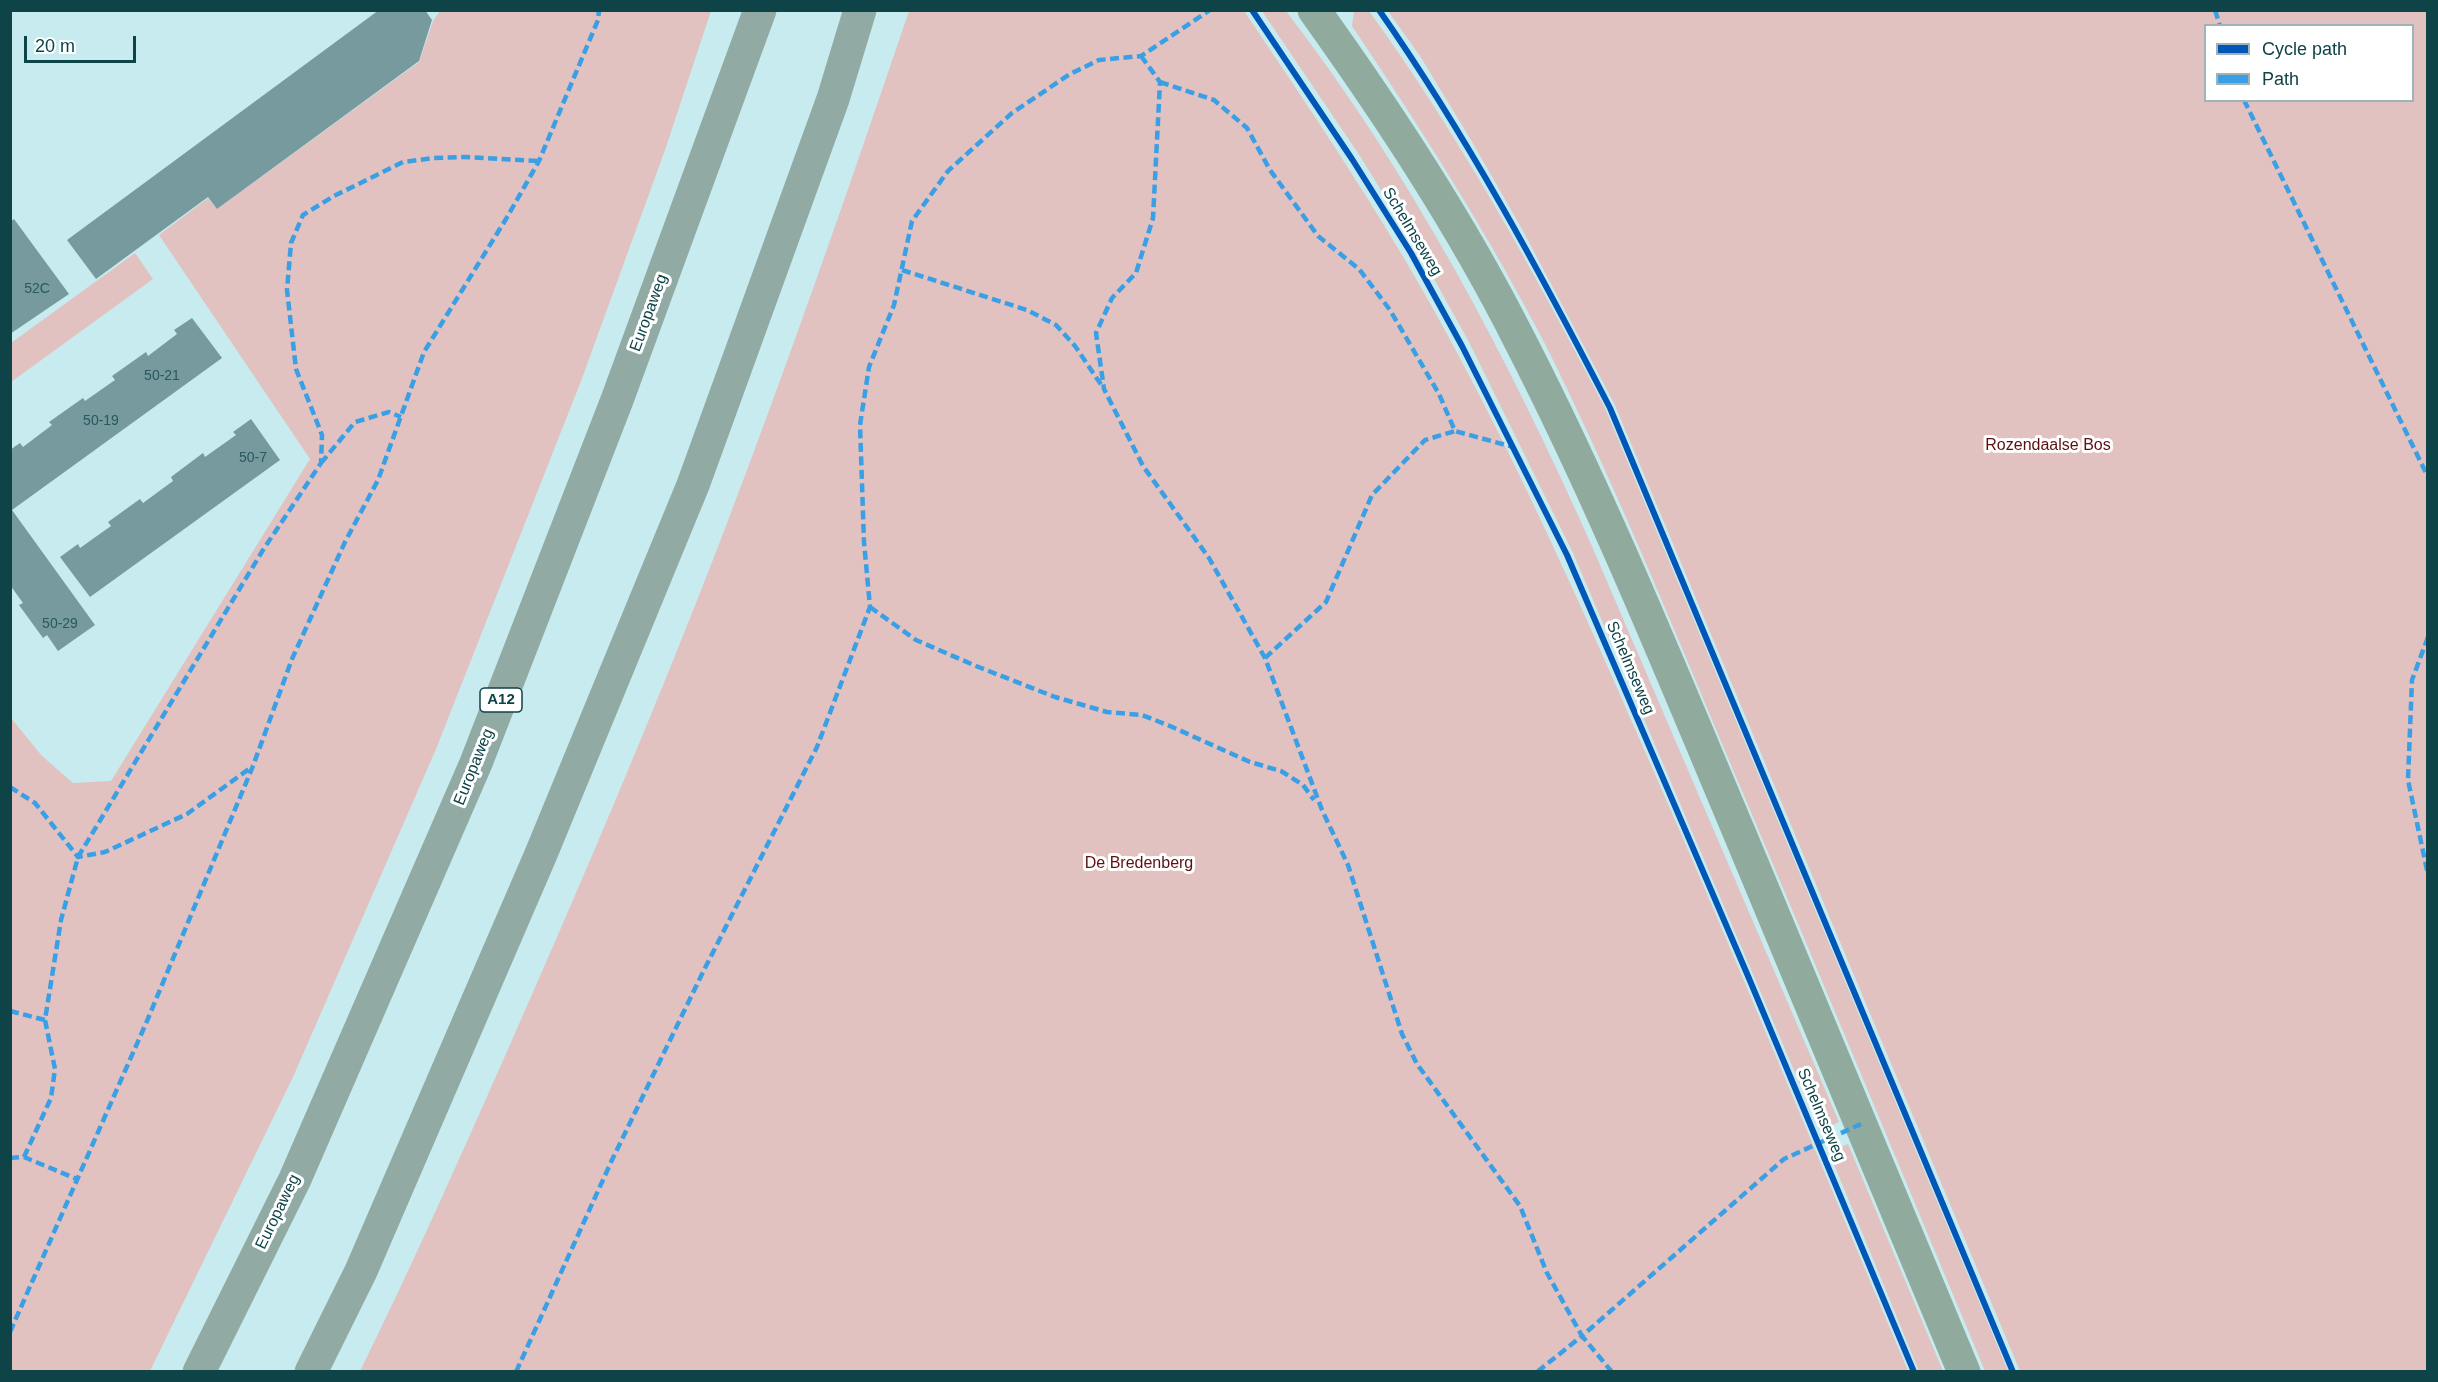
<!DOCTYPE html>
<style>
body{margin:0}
#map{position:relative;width:2438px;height:1382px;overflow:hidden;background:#c7ebee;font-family:Arial,sans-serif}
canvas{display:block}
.frame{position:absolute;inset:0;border:12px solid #0e4348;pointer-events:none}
.legend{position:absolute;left:2204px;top:24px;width:210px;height:78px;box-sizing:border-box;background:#fff;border:2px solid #9fb4b6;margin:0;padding:8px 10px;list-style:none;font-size:18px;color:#0e4348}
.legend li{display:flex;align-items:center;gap:12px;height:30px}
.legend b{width:30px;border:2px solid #9fb4b6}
.scale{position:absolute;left:24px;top:36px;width:112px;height:27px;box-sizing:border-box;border:3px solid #0e4348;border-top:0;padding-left:8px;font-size:18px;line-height:21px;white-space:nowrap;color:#0e4348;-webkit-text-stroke:4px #fff;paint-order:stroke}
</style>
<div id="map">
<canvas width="2438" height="1382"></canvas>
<div class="frame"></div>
<ul class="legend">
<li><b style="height:8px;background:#0057b8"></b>Cycle path</li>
<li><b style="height:8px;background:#3a9fe4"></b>Path</li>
</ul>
<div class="scale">20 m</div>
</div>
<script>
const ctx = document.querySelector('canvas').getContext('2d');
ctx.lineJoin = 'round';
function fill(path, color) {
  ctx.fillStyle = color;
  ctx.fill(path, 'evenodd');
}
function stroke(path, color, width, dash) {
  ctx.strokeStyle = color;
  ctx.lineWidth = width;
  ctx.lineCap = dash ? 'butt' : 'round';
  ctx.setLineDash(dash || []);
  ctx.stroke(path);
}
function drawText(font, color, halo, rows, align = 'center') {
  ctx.font = font + ' Arial,sans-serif';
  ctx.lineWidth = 6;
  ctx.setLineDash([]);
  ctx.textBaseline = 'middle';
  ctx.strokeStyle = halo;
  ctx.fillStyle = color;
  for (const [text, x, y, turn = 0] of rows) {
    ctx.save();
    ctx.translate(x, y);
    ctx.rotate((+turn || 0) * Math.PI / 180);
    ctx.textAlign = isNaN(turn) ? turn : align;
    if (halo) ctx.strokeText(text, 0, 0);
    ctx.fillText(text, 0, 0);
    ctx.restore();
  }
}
fill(new Path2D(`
 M 440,11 L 711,11 L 665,150 L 581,381 L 436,749 L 293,1077 L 150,1371 L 11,1371 L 11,718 L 42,756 L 73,783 L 111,781 L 310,459 L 159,235 L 208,198 L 217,209 L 419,62 L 433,21 Z
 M 909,11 L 1244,11 C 1318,121 1392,230 1454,347 C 1524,477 1584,612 1643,747 C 1735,955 1820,1163 1908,1371 L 360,1371 C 411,1268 458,1162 505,1056 C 580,886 654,713 721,539 C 788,364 849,188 909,11 Z
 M 1262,11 L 1286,11 C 1412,175 1507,356 1591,544 L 1839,1122 L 1820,1131 L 1573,553 L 1469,342 L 1418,250 L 1360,156 Z
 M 1354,11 L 1369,11 C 1459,135 1534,272 1605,408 L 2008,1371 L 1985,1371 C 1905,1180 1826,989 1745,798 C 1681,647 1620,494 1546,346 C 1489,235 1422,130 1352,26 Z
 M 1388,11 L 2427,11 L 2427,1371 L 2020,1371 L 1614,403 L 1522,229 L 1471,140 L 1420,56 ZM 2206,26 L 2412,26 L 2412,100 L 2206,100 Z
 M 135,253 L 153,279 L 11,382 L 11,343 Z
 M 1848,1144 L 1943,1371 L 1919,1371 L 1829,1152 Z`), '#e1c2c0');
fill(new Path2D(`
 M 379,10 L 425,10 L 432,20 L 419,61 L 217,209 L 208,197 L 96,279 L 67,240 Z
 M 14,219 L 69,294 L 10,334 L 10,222 Z
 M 192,318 L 222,358 L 12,510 L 95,625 L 58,651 L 47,635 L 43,638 L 19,605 L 23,603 L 10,585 L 10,450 L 20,443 L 23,447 L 52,425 L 49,422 L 83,398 L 85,401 L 115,380 L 112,376 L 146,352 L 148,356 L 177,334 L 174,330 Z
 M 251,419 L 280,460 L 90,597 L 60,557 L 78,544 L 80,548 L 111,526 L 108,522 L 140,499 L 143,503 L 173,481 L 171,477 L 203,453 L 205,457 L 236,435 L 233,432 Z`), '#769a9e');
stroke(new Path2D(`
 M 1314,10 C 1389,115 1461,224 1519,339 C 1601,498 1669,666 1739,832 C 1814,1012 1889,1192 1964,1372`), '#90ab9e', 33);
stroke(new Path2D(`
 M 199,1372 L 295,1179 L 476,763 L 617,400 L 760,10
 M 311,1372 L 361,1271 L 541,854 L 693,485 L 833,99 L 860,10`), '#91aba4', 33);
stroke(new Path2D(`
 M 2215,10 L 2220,26
 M 1141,56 L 1160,82 L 1153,218 L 1136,273 L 1112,298 L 1096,333 L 1104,389 L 1143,466 L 1209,558 L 1265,658 L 1322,810 L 1348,865 L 1402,1034 L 1417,1064 L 1520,1206 L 1547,1273 L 1582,1336 L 1537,1372
 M 1160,82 L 1214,100 L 1247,128 L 1270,170 L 1318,236 L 1359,269 L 1390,310 L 1439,394 L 1455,431 L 1513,447
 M 2244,100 L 2428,477
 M 902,270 L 1027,310 L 1056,325 L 1075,346 L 1102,386
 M 321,463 L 355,422 L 389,412 L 401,417
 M 870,607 L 916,640 L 976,666 L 1055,697 L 1107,712 L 1142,715 L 1170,726 L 1250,762 L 1281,771 L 1303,785 L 1314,800
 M 2428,637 L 2412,680 L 2408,780 L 2428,875
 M 1265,658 L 1326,602 L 1372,495 L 1425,440 L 1455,431
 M 10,787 L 35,803 L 78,857 L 105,852 L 187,814 L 253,766
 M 10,1011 L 45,1020
 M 24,1157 L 51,1098 L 55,1069 L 45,1020 L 61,920 L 78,857 L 263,550 L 321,463 L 322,435 L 296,369 L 287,290 L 291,243 L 303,215 L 334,196 L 403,162 L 434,158 L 464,157 L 539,161
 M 10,1158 L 24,1157 L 79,1180
 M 10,1332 L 147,1021 L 253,766 L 292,659 L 345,542 L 378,480 L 424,352 L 506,219 L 539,161 L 598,20 L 599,10
 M 516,1372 L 612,1160 L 704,970 L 817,747 L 870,607 L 864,542 L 860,425 L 869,367 L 894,305 L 912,221 L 948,171 L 1012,113 L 1070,74 L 1099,60 L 1141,56 L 1210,10
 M 1612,1372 L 1582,1336 L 1784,1159 L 1861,1124`), '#3a9fe4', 4.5, [9, 4.5]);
stroke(new Path2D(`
 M 1252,10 L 1352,159 L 1411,253 L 1462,346 L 1567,555 L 1748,976 L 1914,1372
 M 1379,10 C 1467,136 1540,272 1610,408 L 2013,1372`), '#0057b8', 6);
drawText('14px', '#28595e', null, [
 ["52C",37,289],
 ["50-21",162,376],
 ["50-19",101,421],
 ["50-7",253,458],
 ["50-29",60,624]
]);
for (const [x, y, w] of [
 [501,700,42]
]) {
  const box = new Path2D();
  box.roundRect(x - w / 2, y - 12, w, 24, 4.5);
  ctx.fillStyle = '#fff';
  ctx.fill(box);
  stroke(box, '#0e4348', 1.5);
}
drawText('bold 15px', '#0e4348', null, [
 ["A12",501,700]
]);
drawText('16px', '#0e4348', '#fff', [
 ["Schelmseweg",1412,232,59],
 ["Europaweg",649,313,-70],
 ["Schelmseweg",1630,668,67],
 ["Europaweg",474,767,-68],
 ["Schelmseweg",1821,1115,67],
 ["Europaweg",278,1212,-64]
]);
drawText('16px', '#5d1013', '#fff', [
 ["Rozendaalse Bos",2048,446],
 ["De Bredenberg",1139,864]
]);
</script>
